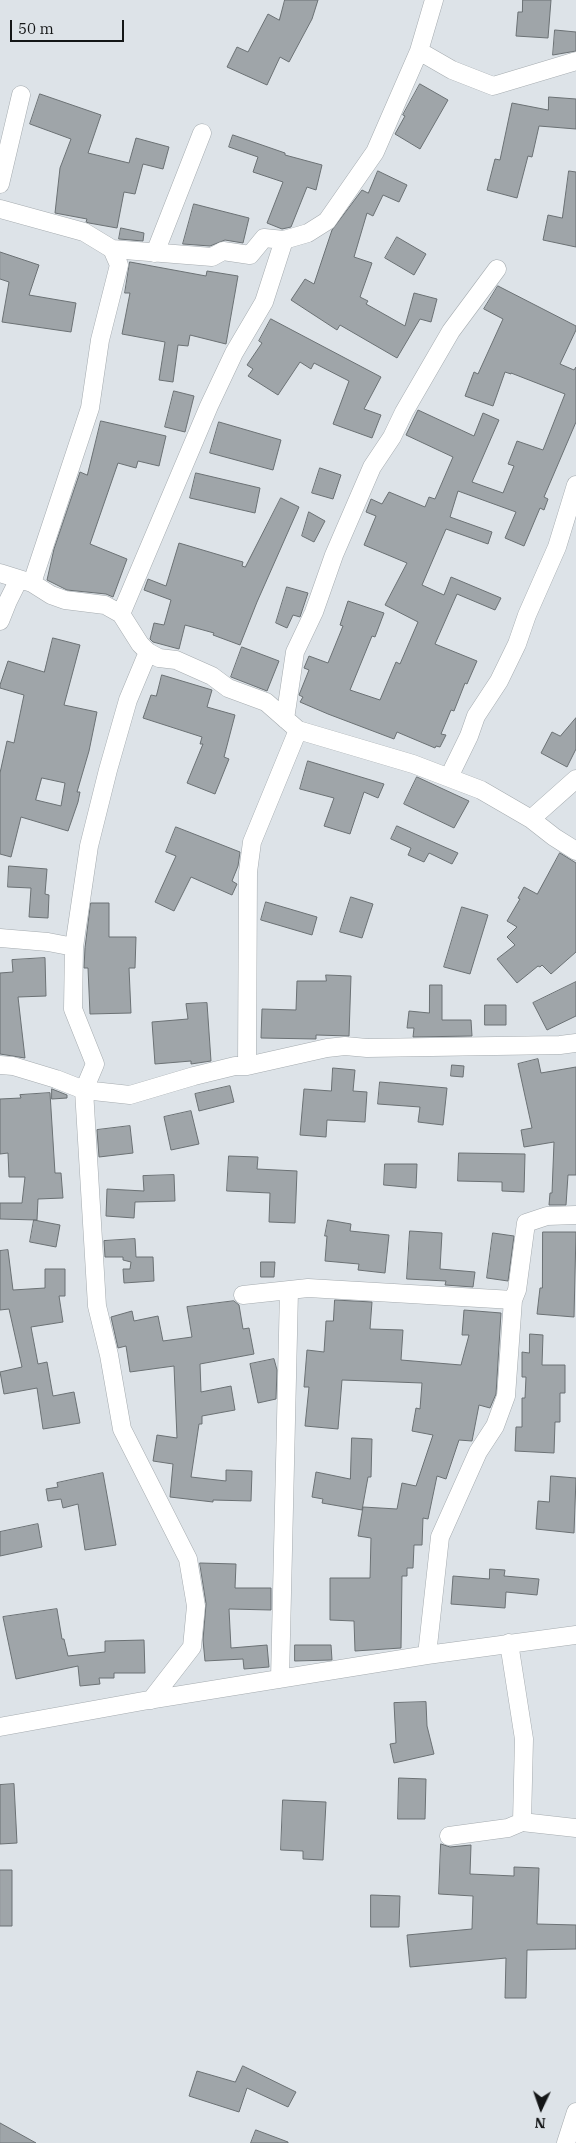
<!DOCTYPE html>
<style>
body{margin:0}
#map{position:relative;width:576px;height:2143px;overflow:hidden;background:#dde3e8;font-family:"IBM Plex Serif",serif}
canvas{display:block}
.north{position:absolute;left:516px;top:2083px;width:50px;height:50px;-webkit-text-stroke:4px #dde3e8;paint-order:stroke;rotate:183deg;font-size:14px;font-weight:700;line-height:20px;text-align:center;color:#141617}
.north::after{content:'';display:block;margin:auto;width:18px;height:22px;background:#141617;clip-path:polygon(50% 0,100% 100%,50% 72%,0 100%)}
.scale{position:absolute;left:10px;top:20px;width:114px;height:22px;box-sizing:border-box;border:2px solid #141617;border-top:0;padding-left:6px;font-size:15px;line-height:18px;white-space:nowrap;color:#141617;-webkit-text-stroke:4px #dde3e8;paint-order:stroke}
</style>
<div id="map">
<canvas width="576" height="2143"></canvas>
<div class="north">N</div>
<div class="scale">50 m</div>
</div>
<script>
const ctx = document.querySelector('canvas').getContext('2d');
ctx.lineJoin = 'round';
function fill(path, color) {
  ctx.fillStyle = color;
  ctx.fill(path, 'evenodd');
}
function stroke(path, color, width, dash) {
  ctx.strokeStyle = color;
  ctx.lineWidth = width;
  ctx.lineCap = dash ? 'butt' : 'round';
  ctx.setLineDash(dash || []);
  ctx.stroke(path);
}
const building = new Path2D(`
 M 285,0 L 318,0 L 312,19 L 289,62 L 280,57 L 267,85 L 227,67 L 237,47 L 248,52 L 268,14 L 279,20 Z
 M 523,0 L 551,0 L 548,38 L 516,36 L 518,12 L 522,12 Z
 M 555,30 L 576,32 L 576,51 L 553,55 Z
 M 420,84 L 448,100 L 420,149 L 395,134 L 405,116 L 403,115 Z
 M 40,94 L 101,115 L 88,153 L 129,163 L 136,138 L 169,147 L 163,169 L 143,164 L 135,194 L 124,192 L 117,228 L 89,223 L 86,222 L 87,219 L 55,213 L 60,168 L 71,139 L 30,124 Z
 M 549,97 L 576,99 L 576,129 L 539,126 L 532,157 L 528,156 L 517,198 L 487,190 L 495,159 L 500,160 L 512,103 L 548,110 Z
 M 233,135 L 285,153 L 285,155 L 322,165 L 316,190 L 307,187 L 291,227 L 282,229 L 267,223 L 283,182 L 253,172 L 258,157 L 229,147 Z
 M 378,171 L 407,185 L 399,202 L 383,195 L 373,216 L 367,213 L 354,257 L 372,263 L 360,297 L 368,301 L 366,304 L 405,326 L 414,293 L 437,299 L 431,322 L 420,319 L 397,358 L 340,325 L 337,330 L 291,300 L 305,279 L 314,284 L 332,230 L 362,190 L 368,193 Z
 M 569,171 L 576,172 L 576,247 L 543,240 L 548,215 L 562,218 Z
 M 194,204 L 249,218 L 243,243 L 225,240 L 210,246 L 183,244 Z
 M 121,228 L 144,233 L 143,241 L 119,239 Z
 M 397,237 L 426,254 L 414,275 L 385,258 Z
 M 0,252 L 39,265 L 29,295 L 76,303 L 71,332 L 2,322 L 9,282 L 0,279 Z
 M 130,262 L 206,276 L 207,271 L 238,276 L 226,344 L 190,335 L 188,346 L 178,345 L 173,382 L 159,380 L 165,342 L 122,334 L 130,293 L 125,293 Z
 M 498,286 L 576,326 L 576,330 L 560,364 L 574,370 L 576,367 L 576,422 L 544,497 L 548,499 L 544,510 L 540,508 L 524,546 L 505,538 L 516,512 L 458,491 L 450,517 L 492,532 L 488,544 L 446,529 L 422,585 L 444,595 L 451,577 L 501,598 L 495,610 L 457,594 L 435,644 L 477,661 L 467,684 L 465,683 L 454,711 L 451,710 L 441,734 L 446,735 L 440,747 L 436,746 L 435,748 L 397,732 L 394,739 L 328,714 L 300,702 L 303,697 L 299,695 L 309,670 L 304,668 L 309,656 L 328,663 L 343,626 L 340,625 L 348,601 L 384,613 L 375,637 L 372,636 L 350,690 L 380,700 L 396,662 L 400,664 L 418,622 L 385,605 L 407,563 L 364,545 L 376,516 L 366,512 L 371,499 L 382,504 L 389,492 L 425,507 L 429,497 L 435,499 L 453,457 L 406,435 L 418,410 L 474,436 L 483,413 L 499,420 L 472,482 L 503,493 L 514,466 L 508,464 L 517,441 L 543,450 L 565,394 L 511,373 L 511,374 L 505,372 L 493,406 L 465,396 L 474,372 L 478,374 L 503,319 L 484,309 Z
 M 271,319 L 381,377 L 364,409 L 381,415 L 372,438 L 333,424 L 349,381 L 314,363 L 311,369 L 300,362 L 278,395 L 248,376 L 253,369 L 247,365 L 262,343 L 259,341 Z
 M 174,391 L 194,396 L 185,432 L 165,427 Z
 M 101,421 L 166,436 L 159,466 L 138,461 L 136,468 L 118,463 L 90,544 L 127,559 L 113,597 L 106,594 L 67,590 L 47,580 L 54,549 L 80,472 L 87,475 Z
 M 219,422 L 281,440 L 273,470 L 210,453 Z
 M 320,468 L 341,475 L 333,499 L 312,493 Z
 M 196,473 L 260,488 L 255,513 L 190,498 Z
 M 281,498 L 299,507 L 257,602 L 240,645 L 213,635 L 214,633 L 185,625 L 179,649 L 153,642 L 150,639 L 154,623 L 164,625 L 171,600 L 144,590 L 148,579 L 166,586 L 179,543 L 243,562 L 242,566 L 245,567 Z
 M 309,512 L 325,521 L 314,542 L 302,536 Z
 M 287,587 L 308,593 L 300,617 L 293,615 L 287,628 L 276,623 Z
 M 53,638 L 80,645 L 64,705 L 97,712 L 89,751 L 77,792 L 80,792 L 78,802 L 68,831 L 21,817 L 11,857 L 0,854 L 0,773 L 7,741 L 14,743 L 24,695 L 0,688 L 0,685 L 8,661 L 44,672 ZM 42,778 L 65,783 L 61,806 L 36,800 Z
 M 242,647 L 279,661 L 267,691 L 231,677 Z
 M 162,675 L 212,690 L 207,707 L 235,715 L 224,757 L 229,759 L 215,794 L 187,783 L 203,744 L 200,744 L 202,737 L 143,718 L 151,695 L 156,696 Z
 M 576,718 L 576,749 L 567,767 L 541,753 L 552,732 L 560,736 Z
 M 308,761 L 384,784 L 378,798 L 364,792 L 350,834 L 324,826 L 334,798 L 300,789 Z
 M 417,777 L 469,801 L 454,828 L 404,804 Z
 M 397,826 L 458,853 L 452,864 L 429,853 L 424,862 L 408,855 L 411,848 L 391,839 Z
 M 176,827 L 240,852 L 238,866 L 232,881 L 237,884 L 232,895 L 191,877 L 174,911 L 155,902 L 176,856 L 166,852 Z
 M 560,853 L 576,863 L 576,952 L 551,974 L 542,965 L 540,967 L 538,966 L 517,983 L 497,959 L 515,945 L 507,937 L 517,927 L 507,921 L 520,899 L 518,898 L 524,887 L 537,894 Z
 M 9,866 L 47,869 L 45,894 L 49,895 L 48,918 L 29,917 L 31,888 L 8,887 Z
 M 351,897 L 373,904 L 362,938 L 340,932 Z
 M 266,902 L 317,917 L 312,935 L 261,920 Z
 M 91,903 L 109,903 L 109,937 L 136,937 L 135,968 L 129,968 L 131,1013 L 90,1014 L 88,968 L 84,968 L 85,948 Z
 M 462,907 L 488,915 L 470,974 L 444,967 Z
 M 45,958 L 46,996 L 18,997 L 25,1058 L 0,1054 L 0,973 L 13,972 L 12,960 Z
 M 326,975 L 351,976 L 349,1036 L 316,1035 L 316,1039 L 261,1038 L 262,1009 L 296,1010 L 297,981 L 326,981 Z
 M 576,982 L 576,1016 L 547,1030 L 533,1003 Z
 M 430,985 L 442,985 L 442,1020 L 471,1020 L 472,1036 L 413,1037 L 414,1028 L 407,1028 L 409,1011 L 429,1013 Z
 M 207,1003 L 211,1061 L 191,1064 L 191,1061 L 155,1064 L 152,1022 L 188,1019 L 186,1004 Z
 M 485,1005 L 506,1005 L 506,1025 L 485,1025 Z
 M 538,1059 L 541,1073 L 576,1067 L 576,1175 L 568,1175 L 566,1205 L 549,1205 L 550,1193 L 552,1193 L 554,1142 L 524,1147 L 521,1130 L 532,1128 L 518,1064 Z
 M 452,1065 L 464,1066 L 463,1077 L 451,1076 Z
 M 333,1068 L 355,1070 L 353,1091 L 367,1092 L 365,1122 L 327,1120 L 326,1137 L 300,1135 L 304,1089 L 331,1091 Z
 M 380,1082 L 447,1088 L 443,1125 L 418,1122 L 420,1107 L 378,1104 Z
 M 230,1086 L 234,1102 L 199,1111 L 195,1094 Z
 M 52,1089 L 67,1095 L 67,1098 L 52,1099 Z
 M 50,1093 L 55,1173 L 61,1173 L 63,1198 L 38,1199 L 37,1220 L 0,1219 L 0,1203 L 22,1203 L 25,1177 L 9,1177 L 8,1153 L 0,1154 L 0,1099 L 21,1098 L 20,1095 Z
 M 191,1111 L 199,1144 L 171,1150 L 164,1117 Z
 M 130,1126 L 133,1153 L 99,1157 L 97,1130 Z
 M 459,1153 L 525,1154 L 524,1192 L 502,1191 L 502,1182 L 458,1181 Z
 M 229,1156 L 258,1157 L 257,1169 L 297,1171 L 295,1223 L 269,1222 L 270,1193 L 227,1191 Z
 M 385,1164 L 417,1164 L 416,1188 L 384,1185 Z
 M 174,1175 L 175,1201 L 135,1202 L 134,1218 L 106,1216 L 107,1189 L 144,1191 L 143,1176 Z
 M 34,1220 L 60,1225 L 56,1247 L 30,1242 Z
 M 328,1220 L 351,1224 L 350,1231 L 389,1235 L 385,1273 L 358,1270 L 359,1264 L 325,1261 L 327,1236 L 325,1236 Z
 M 410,1231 L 442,1233 L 440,1269 L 475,1272 L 473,1287 L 445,1285 L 446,1281 L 407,1279 Z
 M 543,1232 L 576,1232 L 574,1317 L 537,1314 L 540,1288 L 542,1288 Z
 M 493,1233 L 514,1236 L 508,1281 L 487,1278 Z
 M 135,1239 L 136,1257 L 153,1257 L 154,1281 L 124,1283 L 123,1269 L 130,1269 L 131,1262 L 123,1260 L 123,1257 L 105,1257 L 104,1241 Z
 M 8,1250 L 13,1290 L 45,1288 L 45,1269 L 65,1269 L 65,1296 L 59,1296 L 63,1322 L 31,1327 L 38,1364 L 47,1362 L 53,1396 L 74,1392 L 80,1423 L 43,1429 L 37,1388 L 4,1394 L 0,1372 L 22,1367 L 9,1309 L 0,1310 L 0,1251 Z
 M 261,1262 L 275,1262 L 274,1277 L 261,1277 Z
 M 335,1300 L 372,1302 L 370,1329 L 403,1330 L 401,1360 L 461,1365 L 469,1335 L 462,1335 L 464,1310 L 501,1313 L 496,1394 L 490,1408 L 479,1405 L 472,1441 L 459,1440 L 446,1479 L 437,1476 L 428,1519 L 423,1518 L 422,1545 L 414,1545 L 413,1568 L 407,1568 L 407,1576 L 402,1576 L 401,1648 L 355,1651 L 354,1621 L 330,1620 L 330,1578 L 370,1578 L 371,1538 L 358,1536 L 363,1507 L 397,1509 L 402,1483 L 416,1486 L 433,1435 L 412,1431 L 416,1408 L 420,1409 L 422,1383 L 342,1380 L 338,1429 L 305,1426 L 309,1387 L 304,1387 L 307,1350 L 324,1352 L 326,1321 L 333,1321 Z
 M 234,1301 L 239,1305 L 243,1329 L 249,1328 L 254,1354 L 200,1364 L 201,1392 L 231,1386 L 235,1410 L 202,1416 L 202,1424 L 199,1424 L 191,1477 L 226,1481 L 226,1470 L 252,1471 L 251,1501 L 213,1500 L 213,1502 L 170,1497 L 173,1464 L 153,1461 L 157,1435 L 177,1438 L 174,1366 L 130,1372 L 126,1346 L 118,1348 L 111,1317 L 132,1311 L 134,1321 L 158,1316 L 163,1341 L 192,1337 L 187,1307 Z
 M 530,1334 L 543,1335 L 542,1365 L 565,1365 L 565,1393 L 560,1393 L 560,1422 L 555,1422 L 554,1453 L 515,1451 L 516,1427 L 522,1427 L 522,1398 L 525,1398 L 526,1377 L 522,1377 L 522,1352 L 529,1353 Z
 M 274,1359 L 277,1370 L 276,1399 L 258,1403 L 250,1364 Z
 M 352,1438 L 372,1439 L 371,1477 L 368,1477 L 362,1510 L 322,1503 L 323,1499 L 312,1497 L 316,1472 L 350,1479 Z
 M 103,1473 L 116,1545 L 85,1550 L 78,1504 L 63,1508 L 61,1499 L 48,1501 L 46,1489 L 58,1487 L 57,1483 Z
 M 551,1476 L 576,1478 L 574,1533 L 536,1529 L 538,1501 L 549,1502 Z
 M 38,1524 L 42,1547 L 0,1556 L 0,1532 Z
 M 200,1563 L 236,1564 L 235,1588 L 271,1588 L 271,1610 L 229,1609 L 231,1648 L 267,1645 L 269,1667 L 244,1669 L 243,1659 L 205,1661 L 203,1640 L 206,1604 Z
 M 490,1569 L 505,1570 L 504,1576 L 539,1579 L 537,1595 L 506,1592 L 505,1608 L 451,1604 L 453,1576 L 489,1579 Z
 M 57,1609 L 62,1639 L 64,1639 L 68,1656 L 105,1652 L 105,1641 L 144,1640 L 145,1673 L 114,1673 L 114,1678 L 99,1678 L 100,1684 L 80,1686 L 78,1666 L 16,1679 L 3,1617 Z
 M 295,1645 L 331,1645 L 332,1660 L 295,1661 Z
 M 426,1702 L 427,1726 L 434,1754 L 394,1763 L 390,1744 L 396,1743 L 394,1703 Z
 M 399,1778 L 426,1779 L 425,1819 L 398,1819 Z
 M 14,1784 L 17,1843 L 0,1844 L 0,1785 Z
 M 283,1800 L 326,1802 L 323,1860 L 303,1859 L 303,1851 L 281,1850 Z
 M 441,1844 L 450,1847 L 471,1845 L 470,1874 L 514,1876 L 514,1867 L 539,1868 L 537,1924 L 576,1925 L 576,1949 L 527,1950 L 526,1998 L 505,1998 L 506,1958 L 410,1967 L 407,1935 L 472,1929 L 473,1896 L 439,1894 Z
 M 0,1870 L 12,1870 L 12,1926 L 0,1926 Z
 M 371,1895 L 400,1896 L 399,1927 L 371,1927 Z
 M 243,2066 L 296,2092 L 288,2107 L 247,2088 L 239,2112 L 189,2096 L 197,2071 L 235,2082 Z
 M 0,2123 L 36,2143 L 0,2143 Z
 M 256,2130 L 288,2142 L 288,2143 L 251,2143 Z`);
fill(building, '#9fa5a9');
stroke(building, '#6b7174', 1);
const minor = new Path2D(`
 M 419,51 L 452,70 L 493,86 L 576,61
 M 0,184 L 21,95
 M 0,209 L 84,232 L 112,249 L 212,257 L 223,251 L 250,255 L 264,238 L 284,240 L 308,233 L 327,221 L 375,152 L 419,51 L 434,0
 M 155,253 L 202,133
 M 0,573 L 32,583 L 51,595 L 65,600 L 105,605 L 121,614 L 140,644 L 148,652 L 159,658 L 176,660 L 212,676 L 228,688 L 266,702 L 298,730 L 413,764 L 481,790 L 531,819 L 554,837 L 576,851
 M 32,583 L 90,408 L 100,340 L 119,265 L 112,249
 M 121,614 L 209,406 L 234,353 L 264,302 L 284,240
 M 0,621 L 8,601 L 19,579
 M 148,652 L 128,700 L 108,770 L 89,846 L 74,947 L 73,1009 L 95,1064 L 84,1090 L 97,1306 L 109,1355 L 122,1429 L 188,1559 L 196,1606 L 192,1647 L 151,1700
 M 285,719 L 295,652 L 314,612 L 334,555 L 372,467 L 392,437 L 404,412 L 451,331 L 497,269
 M 449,777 L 469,736 L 476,716 L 499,681 L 517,644 L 527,615 L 557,547 L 576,485
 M 531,819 L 576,779
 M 0,938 L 48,942 L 74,947
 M 0,1065 L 13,1066 L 56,1079 L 84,1090 L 130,1095 L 194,1076 L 235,1066 L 247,1066 L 327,1048 L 345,1046 L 367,1048 L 560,1045 L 576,1043
 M 247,1066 L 248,872 L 252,842 L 298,730
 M 243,1295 L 308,1288 L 513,1300
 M 509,1643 L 524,1739 L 522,1822
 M 427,1655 L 440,1537 L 478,1452 L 495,1426 L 506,1396 L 513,1300 L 517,1290 L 526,1223 L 547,1216 L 576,1215
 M 280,1679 L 289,1291
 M 0,1727 L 143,1701 L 427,1655 L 576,1635
 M 449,1836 L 508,1828 L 522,1822 L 576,1828
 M 566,2143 L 576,2112`);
stroke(minor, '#a5abaf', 19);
stroke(minor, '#fff', 18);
</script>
